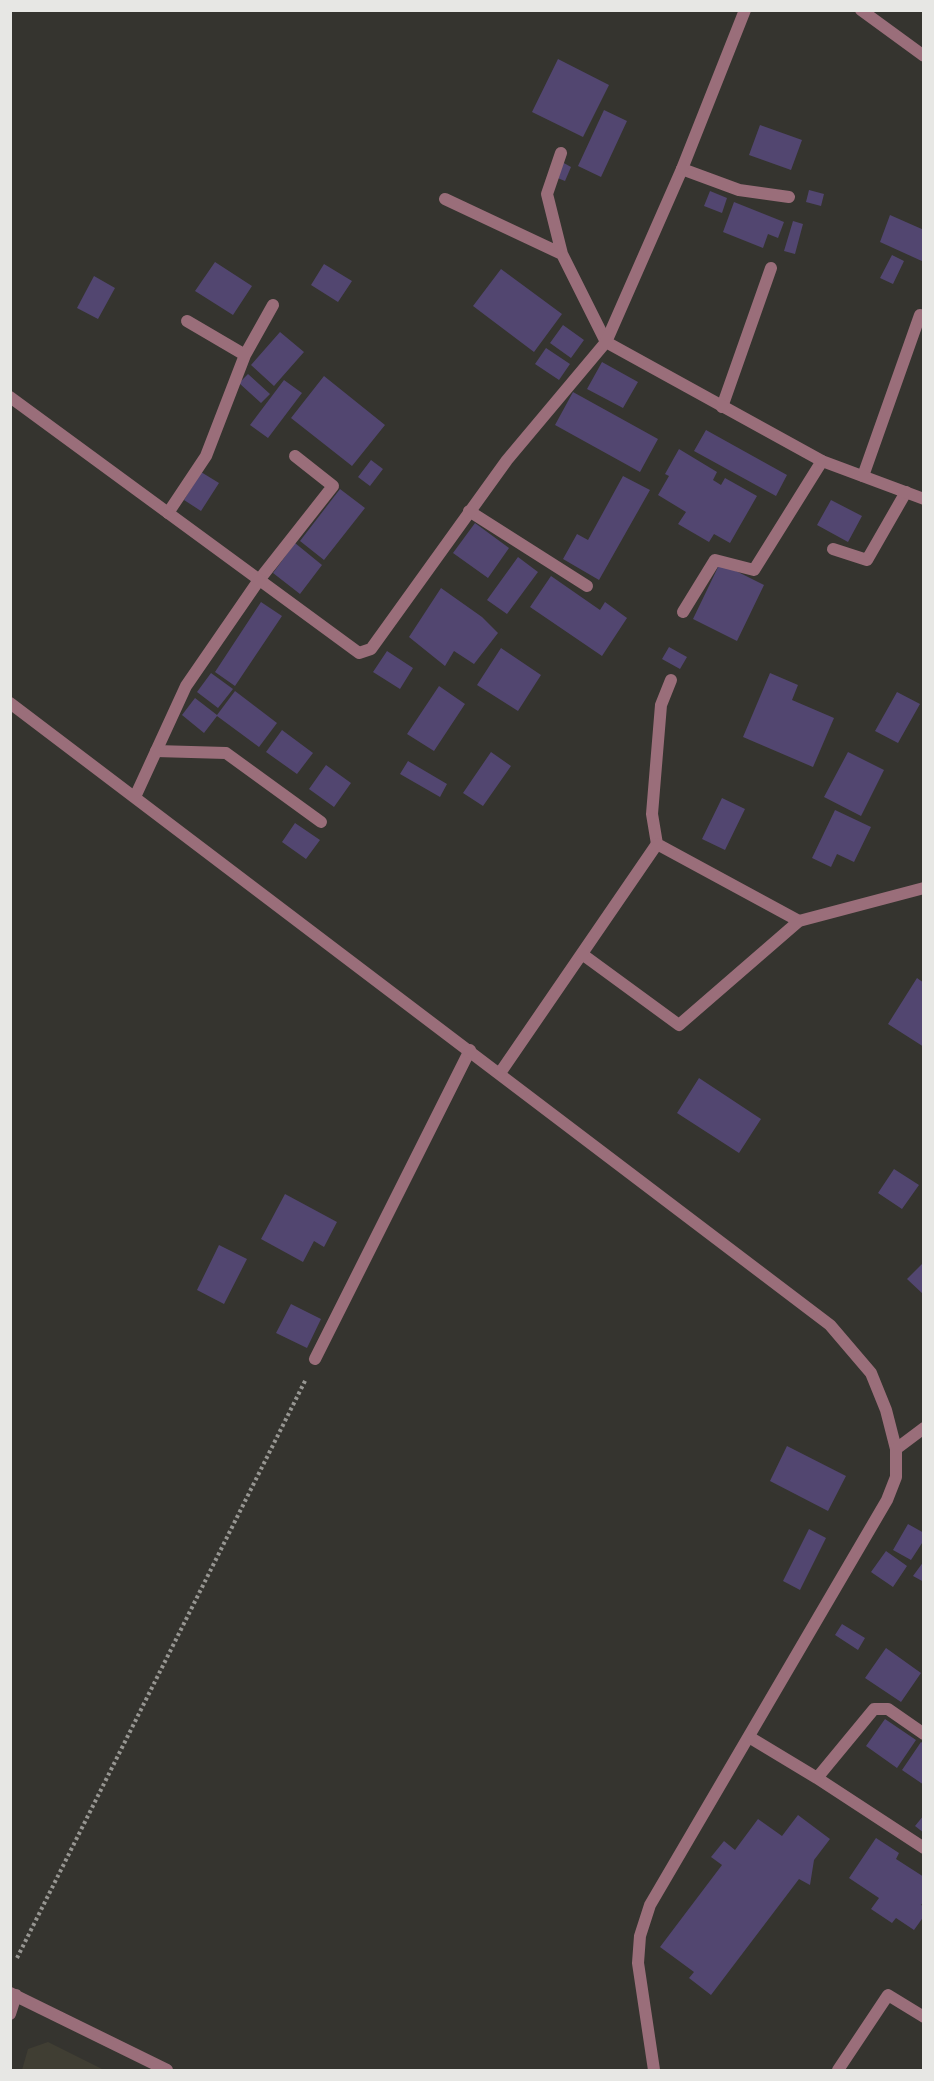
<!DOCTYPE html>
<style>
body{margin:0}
#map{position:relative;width:934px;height:2081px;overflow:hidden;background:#35342f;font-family:"Playfair Display",serif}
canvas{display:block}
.frame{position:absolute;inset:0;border:12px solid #e7e7e4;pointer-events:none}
</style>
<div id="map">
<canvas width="934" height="2081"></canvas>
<div class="frame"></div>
</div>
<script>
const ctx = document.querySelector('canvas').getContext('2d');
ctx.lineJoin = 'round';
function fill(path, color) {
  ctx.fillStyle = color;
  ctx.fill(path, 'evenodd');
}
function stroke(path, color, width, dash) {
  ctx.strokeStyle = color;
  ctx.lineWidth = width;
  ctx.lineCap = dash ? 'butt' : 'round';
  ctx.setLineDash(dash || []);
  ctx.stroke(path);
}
fill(new Path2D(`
 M 48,2042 L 104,2070 L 22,2070 L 28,2049 Z`), '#403e33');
fill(new Path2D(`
 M 558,59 L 609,85 L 583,137 L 532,112 Z
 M 604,110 L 627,121 L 601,177 L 578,166 Z
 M 760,125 L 802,140 L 791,170 L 749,155 Z
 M 562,162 L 571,167 L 565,181 L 555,177 Z
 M 809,190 L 824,194 L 821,206 L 806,202 Z
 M 710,191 L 727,198 L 722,213 L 704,206 Z
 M 734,202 L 784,222 L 778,238 L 768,234 L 763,248 L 723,232 Z
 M 890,215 L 924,230 L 924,262 L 880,242 Z
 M 793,221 L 803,224 L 795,254 L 784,251 Z
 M 892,255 L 904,261 L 893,284 L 880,278 Z
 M 215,262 L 252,286 L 233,315 L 195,291 Z
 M 324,264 L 352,281 L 338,302 L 311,285 Z
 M 501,269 L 562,314 L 534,352 L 473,306 Z
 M 94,276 L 115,288 L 98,319 L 77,308 Z
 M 563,325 L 584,340 L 571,358 L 550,343 Z
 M 280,332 L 304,352 L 274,386 L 251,365 Z
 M 546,348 L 570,364 L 559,380 L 535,364 Z
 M 602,362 L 638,382 L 623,408 L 587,389 Z
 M 248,374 L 270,394 L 261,403 L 239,383 Z
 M 324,376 L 385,425 L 352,466 L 291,418 Z
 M 284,380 L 302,393 L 268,438 L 250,425 Z
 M 573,392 L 658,439 L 640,472 L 555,425 Z
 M 706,430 L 787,475 L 776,496 L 694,451 Z
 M 679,449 L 717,472 L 713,480 L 721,485 L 725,478 L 757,496 L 730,543 L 714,534 L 709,542 L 678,524 L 686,512 L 658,495 L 669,476 L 665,474 Z
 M 371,460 L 383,469 L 370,486 L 358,477 Z
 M 201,472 L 219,483 L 201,511 L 184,500 Z
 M 623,476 L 650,490 L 599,580 L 563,559 L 577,534 L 588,540 Z
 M 340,489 L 365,508 L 324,560 L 300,541 Z
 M 831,500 L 862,516 L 848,542 L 817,525 Z
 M 475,523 L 509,548 L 488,578 L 453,553 Z
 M 295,543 L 322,565 L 300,594 L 273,573 Z
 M 518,557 L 538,572 L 507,614 L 487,600 Z
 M 720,563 L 764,585 L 737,641 L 693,619 Z
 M 551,576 L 600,610 L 605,602 L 627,618 L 602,656 L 530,607 Z
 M 441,588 L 482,617 L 498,633 L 474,664 L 454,651 L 445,666 L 409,637 Z
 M 261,602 L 282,616 L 235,686 L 215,672 Z
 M 669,647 L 687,657 L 680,669 L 662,659 Z
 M 501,648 L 541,675 L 518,711 L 477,685 Z
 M 387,651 L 413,668 L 400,689 L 373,672 Z
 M 211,673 L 233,689 L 218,708 L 197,692 Z
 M 770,673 L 798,685 L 792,700 L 834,718 L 813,767 L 743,737 Z
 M 439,686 L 465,704 L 434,751 L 407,734 Z
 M 235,691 L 277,723 L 259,747 L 217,716 L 204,733 L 182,715 L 195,698 L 217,715 Z
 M 897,692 L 920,704 L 898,743 L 875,731 Z
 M 282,730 L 313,753 L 297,774 L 266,752 Z
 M 491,752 L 511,766 L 483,806 L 463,793 Z
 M 848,752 L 884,770 L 861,816 L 824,797 Z
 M 408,761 L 447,784 L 440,797 L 400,774 Z
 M 326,765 L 351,783 L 334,807 L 309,789 Z
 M 722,798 L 745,809 L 725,850 L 702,839 Z
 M 835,810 L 871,827 L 854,862 L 837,854 L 831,867 L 812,858 Z
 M 295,823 L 320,840 L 306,859 L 282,842 Z
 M 917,978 L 924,983 L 924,1047 L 888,1024 Z
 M 699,1078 L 761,1119 L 739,1153 L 677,1113 Z
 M 894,1169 L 919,1185 L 902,1209 L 878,1193 Z
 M 285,1194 L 337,1222 L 324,1247 L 314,1241 L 303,1262 L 261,1239 Z
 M 219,1245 L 247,1259 L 224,1304 L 197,1290 Z
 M 924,1262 L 924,1295 L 907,1279 Z
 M 291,1304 L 321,1319 L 307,1348 L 276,1333 Z
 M 787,1446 L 846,1476 L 828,1511 L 770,1481 Z
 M 908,1524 L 924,1533 L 924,1540 L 911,1560 L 893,1550 Z
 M 809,1529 L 826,1538 L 800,1590 L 783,1581 Z
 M 886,1551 L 907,1566 L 893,1587 L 871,1572 Z
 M 924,1561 L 924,1582 L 913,1576 Z
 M 842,1624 L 865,1638 L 858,1650 L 835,1635 Z
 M 886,1648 L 921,1673 L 901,1702 L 865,1678 Z
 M 885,1719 L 916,1740 L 897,1768 L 866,1746 Z
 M 921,1742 L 924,1744 L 924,1785 L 902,1770 Z
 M 798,1815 L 830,1839 L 814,1860 L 810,1885 L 799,1879 L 711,1995 L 689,1978 L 694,1972 L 660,1947 L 722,1865 L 711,1857 L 724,1841 L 735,1850 L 758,1819 L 782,1836 Z
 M 924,1815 L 924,1833 L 915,1826 Z
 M 876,1838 L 899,1853 L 896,1859 L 924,1877 L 924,1901 L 921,1905 L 924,1906 L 924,1916 L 914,1930 L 896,1918 L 892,1923 L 871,1909 L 879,1898 L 849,1878 Z`), '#524670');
stroke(new Path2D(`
 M 17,1958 L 306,1379`), '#979692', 4, [3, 3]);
stroke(new Path2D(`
 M 561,153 L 547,194 L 562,254
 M 682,169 L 739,190 L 789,197
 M 445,199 L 562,254 L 606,342
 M 187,321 L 245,355
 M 722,407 L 771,268
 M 863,476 L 920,315
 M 469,511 L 587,586
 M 168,513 L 206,456 L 245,355 L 273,305
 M 833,549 L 867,560 L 906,492
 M 259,580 L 333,486 L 295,456
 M 683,612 L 715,560 L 754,570 L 822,461
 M 671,680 L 661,705 L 652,814 L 657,844 L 799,921
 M 156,751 L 226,753 L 321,822
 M 315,1359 L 470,1050`), '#9a6e7a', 12);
stroke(new Path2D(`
 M 861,10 L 924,56
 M 606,342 L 822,461 L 924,499
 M 10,397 L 359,653 L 371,649 L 507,460 L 606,342 L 682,169 L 745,10
 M 10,703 L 830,1325 L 871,1373 L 886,1410 L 896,1449
 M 135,797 L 186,686 L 259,580
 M 582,954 L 679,1025 L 799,921 L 924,888
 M 500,1073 L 657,844
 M 749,1737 L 817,1778 L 924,1848
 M 817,1778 L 874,1709 L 888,1709 L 924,1734
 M 10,1993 L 167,2070
 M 10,2014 L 16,1995
 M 838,2070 L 888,1995 L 924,2017`), '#9a6e7a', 12);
stroke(new Path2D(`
 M 654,2070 L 638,1963 L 640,1936 L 650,1905 L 887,1500 L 896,1477 L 896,1449 L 924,1428`), '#9a6e7a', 12);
</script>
